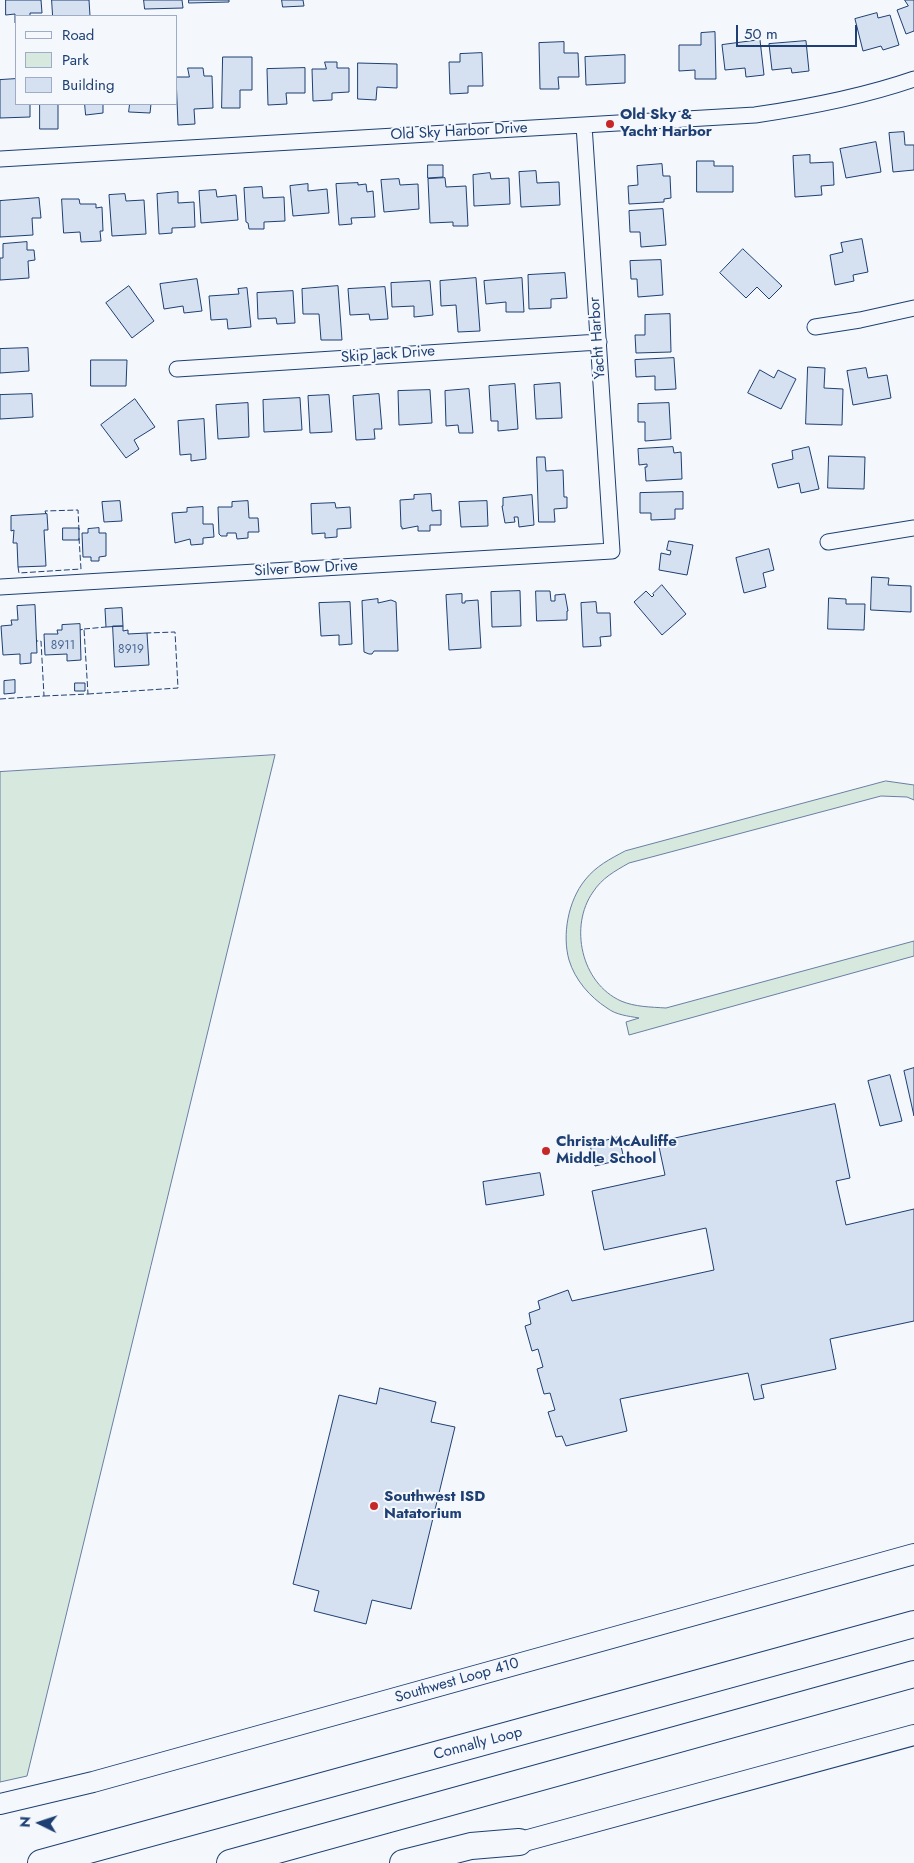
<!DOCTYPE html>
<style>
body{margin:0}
#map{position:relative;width:914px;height:1863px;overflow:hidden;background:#f4f7fb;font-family:Jost,sans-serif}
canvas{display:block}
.legend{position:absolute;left:15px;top:15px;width:162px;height:90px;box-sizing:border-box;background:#f4f7fb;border:1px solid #9eadc5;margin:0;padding:6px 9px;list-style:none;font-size:15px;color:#1d3f73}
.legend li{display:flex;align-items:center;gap:10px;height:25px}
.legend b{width:25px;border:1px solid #9eadc5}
.north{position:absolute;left:15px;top:1798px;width:50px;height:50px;-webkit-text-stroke:4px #f4f7fb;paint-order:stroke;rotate:274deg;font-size:14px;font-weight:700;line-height:20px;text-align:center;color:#1d3f73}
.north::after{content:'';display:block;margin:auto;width:18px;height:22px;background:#1d3f73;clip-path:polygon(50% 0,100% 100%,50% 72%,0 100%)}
.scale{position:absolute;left:736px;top:25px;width:121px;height:22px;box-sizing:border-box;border:2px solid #1d3f73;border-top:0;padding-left:6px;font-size:15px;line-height:18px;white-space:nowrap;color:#1d3f73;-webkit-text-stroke:4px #f4f7fb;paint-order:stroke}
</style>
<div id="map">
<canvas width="914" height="1863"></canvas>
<ul class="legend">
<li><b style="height:6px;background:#f4f7fb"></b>Road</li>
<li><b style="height:14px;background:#d7e8df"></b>Park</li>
<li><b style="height:14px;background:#d5e0f0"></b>Building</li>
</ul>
<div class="north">N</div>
<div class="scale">50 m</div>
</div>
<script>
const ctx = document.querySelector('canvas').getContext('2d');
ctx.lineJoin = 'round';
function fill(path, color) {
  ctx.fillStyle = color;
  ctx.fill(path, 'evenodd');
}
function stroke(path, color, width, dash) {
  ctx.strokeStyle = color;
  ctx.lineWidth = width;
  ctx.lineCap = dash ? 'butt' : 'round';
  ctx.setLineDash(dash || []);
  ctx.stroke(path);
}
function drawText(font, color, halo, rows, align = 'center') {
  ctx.font = font + ' Jost,sans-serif';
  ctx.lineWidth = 4;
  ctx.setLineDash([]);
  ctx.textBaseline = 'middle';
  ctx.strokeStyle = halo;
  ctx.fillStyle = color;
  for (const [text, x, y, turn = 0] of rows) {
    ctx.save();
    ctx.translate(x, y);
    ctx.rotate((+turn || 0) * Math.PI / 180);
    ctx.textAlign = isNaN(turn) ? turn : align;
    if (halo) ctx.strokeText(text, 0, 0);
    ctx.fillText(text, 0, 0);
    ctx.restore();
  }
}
const green = new Path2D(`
 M 275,755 L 27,1776 L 0,1782 L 0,772 Z
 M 886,781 L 914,785 L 914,800 L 907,797 L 881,796 L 629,863 C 615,871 602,878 593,892 C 569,926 581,983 621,1001 C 635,1007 651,1007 666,1008 L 914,941 L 914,956 L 629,1035 L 626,1022 L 639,1018 C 628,1016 616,1015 607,1008 C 590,997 575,980 569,960 C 562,935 568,901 585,880 C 596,866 610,859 625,851 Z`);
fill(green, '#d7e8df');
stroke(green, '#687fa3', 1);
const building = new Path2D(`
 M 6,0 L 41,0 L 42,13 L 30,13 L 30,16 L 16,16 L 16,22 L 15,23 L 15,14 L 6,15 Z
 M 52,0 L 89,0 L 90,16 L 53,16 Z
 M 144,0 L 182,0 L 183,8 L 145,9 Z
 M 189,0 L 229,0 L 229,2 L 189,3 Z
 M 282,0 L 303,0 L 304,6 L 283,7 Z
 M 905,0 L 914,0 L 914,31 L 906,34 L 897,10 L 908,6 Z
 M 877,13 L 878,18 L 890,15 L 899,45 L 883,50 L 881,46 L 863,51 L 855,19 Z
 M 715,32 L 716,79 L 695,79 L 695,70 L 679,71 L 679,45 L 701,45 L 701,33 Z
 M 760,40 L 764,75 L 746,77 L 745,68 L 725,70 L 722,45 Z
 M 806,41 L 809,71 L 792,73 L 791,68 L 772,70 L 769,44 Z
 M 564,42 L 564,53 L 578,53 L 579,77 L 558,77 L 559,89 L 540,89 L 539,43 Z
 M 482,53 L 483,86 L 468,86 L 468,93 L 450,94 L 449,62 L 460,62 L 460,54 Z
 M 625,55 L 625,83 L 586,85 L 585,57 Z
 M 223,57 L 252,57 L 252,90 L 240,90 L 240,108 L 222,108 Z
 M 325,62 L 337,62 L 337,68 L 349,68 L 349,92 L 332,93 L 332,100 L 313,101 L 312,69 L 326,69 Z
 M 358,63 L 397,64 L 397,88 L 377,87 L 376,100 L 358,99 Z
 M 188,68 L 203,68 L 204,76 L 212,76 L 213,108 L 194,109 L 195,124 L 178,125 L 176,77 L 189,77 Z
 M 305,68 L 305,93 L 286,93 L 287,104 L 268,105 L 267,69 Z
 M 16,79 L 16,104 L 30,104 L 30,117 L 0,118 L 0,80 Z
 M 40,104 L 58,104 L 58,129 L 40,129 Z
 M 85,104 L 109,104 L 103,104 L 103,113 L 86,115 Z
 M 130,104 L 151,104 L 150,113 L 129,112 Z
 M 904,132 L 905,145 L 914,145 L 914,170 L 893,172 L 889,133 Z
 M 876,142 L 881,172 L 846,178 L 840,149 Z
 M 810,155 L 810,163 L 833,162 L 834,185 L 821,186 L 822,195 L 795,197 L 793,156 Z
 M 697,161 L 714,161 L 714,166 L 733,166 L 733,192 L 697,192 Z
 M 662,164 L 663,176 L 670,176 L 671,198 L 664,199 L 664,202 L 629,204 L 628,186 L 638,185 L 637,166 Z
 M 428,165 L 443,165 L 443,177 L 428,178 Z
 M 536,171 L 537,183 L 559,182 L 560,205 L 521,207 L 519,172 Z
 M 490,173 L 491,179 L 509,178 L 510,204 L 474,206 L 473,175 Z
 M 445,178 L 446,187 L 466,186 L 468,226 L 453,226 L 453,222 L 430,223 L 428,179 Z
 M 399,179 L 400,185 L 418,184 L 419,209 L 384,212 L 381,180 Z
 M 358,183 L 358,185 L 366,184 L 367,192 L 373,191 L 375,217 L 351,218 L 352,224 L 339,225 L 336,184 Z
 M 308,184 L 308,191 L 327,189 L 329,213 L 293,216 L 290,186 Z
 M 262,187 L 263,198 L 284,197 L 285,221 L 264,222 L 264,229 L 249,229 L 248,223 L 246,222 L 244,188 Z
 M 216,190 L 217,197 L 236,195 L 238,220 L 201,223 L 199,191 Z
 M 178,192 L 178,203 L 194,202 L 195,227 L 172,228 L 172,233 L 159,234 L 157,194 Z
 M 125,194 L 126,201 L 144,200 L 146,234 L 112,236 L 109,195 Z
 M 39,198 L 41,218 L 32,218 L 33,235 L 0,237 L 0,201 Z
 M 62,199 L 79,199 L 80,204 L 96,204 L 96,208 L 102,207 L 103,231 L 100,231 L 101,241 L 81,242 L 80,232 L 64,233 Z
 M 663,209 L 666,245 L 641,247 L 640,232 L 630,232 L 629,211 Z
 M 862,239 L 868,272 L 853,275 L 854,281 L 835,285 L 830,255 L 843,252 L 841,243 Z
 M 27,242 L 27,250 L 34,250 L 35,260 L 28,261 L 29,278 L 0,280 L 0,258 L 3,258 L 3,244 Z
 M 743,249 L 782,286 L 769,299 L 757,287 L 746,298 L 720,273 Z
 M 661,260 L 663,295 L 638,297 L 637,279 L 631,279 L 630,261 Z
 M 565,273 L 567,298 L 551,299 L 551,308 L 529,309 L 528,275 Z
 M 476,278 L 480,331 L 458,332 L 456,305 L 441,306 L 440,281 Z
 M 522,278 L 524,312 L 506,312 L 506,302 L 486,304 L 484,281 Z
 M 197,279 L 202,311 L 184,313 L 183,306 L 164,309 L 160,284 Z
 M 430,281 L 433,315 L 414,317 L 414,306 L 392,307 L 391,283 Z
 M 129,286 L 154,321 L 132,338 L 106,303 Z
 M 338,286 L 342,340 L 321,340 L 319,314 L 303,314 L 302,289 Z
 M 385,287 L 388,319 L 370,320 L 369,314 L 350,315 L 348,289 Z
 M 247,288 L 251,327 L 228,329 L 227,319 L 211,320 L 209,296 L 239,294 L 238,289 Z
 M 293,291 L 295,323 L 277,324 L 276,318 L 258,319 L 257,293 Z
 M 670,314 L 671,352 L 636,353 L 635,335 L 645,335 L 645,315 Z
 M 28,348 L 29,371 L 0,373 L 0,349 Z
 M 674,358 L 676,389 L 655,390 L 655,376 L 636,377 L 635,360 Z
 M 91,360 L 127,360 L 126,386 L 91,386 Z
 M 808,367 L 825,368 L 824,388 L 843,389 L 842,425 L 806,424 Z
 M 866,368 L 868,378 L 887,375 L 891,398 L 853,405 L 847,371 Z
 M 760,370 L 774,378 L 778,370 L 796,379 L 781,409 L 748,393 Z
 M 560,383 L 562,418 L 536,419 L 534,385 Z
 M 515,384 L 518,429 L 498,431 L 498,421 L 491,421 L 489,386 Z
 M 469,389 L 473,433 L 459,433 L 458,425 L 446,426 L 445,391 Z
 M 430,390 L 432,423 L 399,425 L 398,391 Z
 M 32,394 L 33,417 L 0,419 L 0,395 Z
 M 379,394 L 382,429 L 374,429 L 375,439 L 356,440 L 353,396 Z
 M 329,395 L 332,432 L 310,433 L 308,396 Z
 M 300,398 L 302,430 L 264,432 L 263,400 Z
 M 135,399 L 155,427 L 134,440 L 139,449 L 126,458 L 101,425 Z
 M 248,403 L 249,437 L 218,439 L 216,405 Z
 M 669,403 L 671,439 L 645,441 L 645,422 L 638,422 L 638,404 Z
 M 204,419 L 206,459 L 191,461 L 191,454 L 180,455 L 178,421 Z
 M 673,447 L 674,453 L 681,452 L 682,479 L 646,481 L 645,467 L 647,467 L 647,464 L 639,465 L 638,449 Z
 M 809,447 L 819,489 L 801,493 L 799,483 L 778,488 L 772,464 L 793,459 L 792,451 Z
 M 829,456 L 865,457 L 864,489 L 828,488 Z
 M 537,457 L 545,457 L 546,471 L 563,470 L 564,497 L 567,497 L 567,508 L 554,509 L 555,522 L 539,522 Z
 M 683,492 L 683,509 L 675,509 L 675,519 L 651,520 L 651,513 L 640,513 L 640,493 Z
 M 431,494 L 432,511 L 441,510 L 441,525 L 430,525 L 430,531 L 418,531 L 418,526 L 402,529 L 402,527 L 401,527 L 400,500 L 414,499 L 414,495 Z
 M 532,495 L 534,525 L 519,527 L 518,517 L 514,517 L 515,522 L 505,523 L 502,506 L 503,506 L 503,498 Z
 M 120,501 L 122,521 L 104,522 L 102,502 Z
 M 248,501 L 249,518 L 258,518 L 259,532 L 248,532 L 248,538 L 237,539 L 236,533 L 227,533 L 227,536 L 221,536 L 219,534 L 218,507 L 232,507 L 232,502 Z
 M 487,501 L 488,526 L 461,527 L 459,502 Z
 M 335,503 L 336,508 L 350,507 L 351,528 L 337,529 L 337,537 L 325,538 L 325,533 L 312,534 L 311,504 Z
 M 203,507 L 203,524 L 213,524 L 214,537 L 203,538 L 203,544 L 191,545 L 190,539 L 175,543 L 172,513 L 187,512 L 187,508 Z
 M 47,514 L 48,530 L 44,530 L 46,566 L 18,567 L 17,543 L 13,543 L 14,530 L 11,531 L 11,516 Z
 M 63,528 L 79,528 L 79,540 L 63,540 Z
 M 99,528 L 99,533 L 106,533 L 106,556 L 99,557 L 99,561 L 91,561 L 91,557 L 83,557 L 82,533 L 88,533 L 88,529 Z
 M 669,541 L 693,545 L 687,575 L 659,570 L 661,553 L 670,555 L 671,551 L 667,550 Z
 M 769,549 L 774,570 L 763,573 L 766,587 L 744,593 L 736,558 Z
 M 872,577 L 889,578 L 888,585 L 911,586 L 911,612 L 871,610 Z
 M 662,585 L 686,614 L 662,635 L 634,602 L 646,591 L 652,597 L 654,595 L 653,594 Z
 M 520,591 L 521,626 L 492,627 L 491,592 Z
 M 536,591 L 550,591 L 551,601 L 555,601 L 555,595 L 565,594 L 568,611 L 567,611 L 567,620 L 537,621 Z
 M 462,594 L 462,603 L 465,603 L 465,601 L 478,600 L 481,648 L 449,650 L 446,595 Z
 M 829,598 L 846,599 L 846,604 L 865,604 L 864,630 L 828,629 Z
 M 378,599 L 378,603 L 391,600 L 396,602 L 398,651 L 374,651 L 372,654 L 369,654 L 364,652 L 362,601 Z
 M 350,602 L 352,644 L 339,645 L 339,635 L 321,636 L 319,603 Z
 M 596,602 L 597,613 L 610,613 L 611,636 L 600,637 L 601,646 L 583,647 L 581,603 Z
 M 35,605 L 37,653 L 31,653 L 31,663 L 20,664 L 20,654 L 3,655 L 1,626 L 12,625 L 11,620 L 18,620 L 17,606 Z
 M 122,608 L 123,626 L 106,627 L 105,609 Z
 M 80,624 L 81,660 L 67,661 L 67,654 L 45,655 L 44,634 L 58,634 L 57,630 L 62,630 L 62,625 Z
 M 113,626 L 123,626 L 123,631 L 128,630 L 128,634 L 147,633 L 149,665 L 115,667 Z
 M 15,680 L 15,693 L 4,694 L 4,681 Z
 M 75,683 L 85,683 L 85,691 L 75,691 Z
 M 914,1068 L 914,1116 L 904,1071 Z
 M 890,1075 L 902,1121 L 880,1126 L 868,1081 Z
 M 835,1104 L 850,1178 L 836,1181 L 846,1225 L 914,1209 L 914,1321 L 830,1339 L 836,1369 L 761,1385 L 764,1398 L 754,1400 L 748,1373 L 620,1399 L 627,1431 L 566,1446 L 562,1436 L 556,1437 L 548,1412 L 555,1410 L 550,1393 L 544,1394 L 537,1369 L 543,1367 L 538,1349 L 532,1351 L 525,1326 L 531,1324 L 529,1313 L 540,1309 L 538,1301 L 568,1290 L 572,1301 L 714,1270 L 706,1228 L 604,1250 L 592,1191 L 665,1175 L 658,1142 Z
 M 619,1137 L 624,1159 L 595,1166 L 590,1145 Z
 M 540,1173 L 544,1195 L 486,1205 L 483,1182 Z
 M 380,1388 L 436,1402 L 431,1422 L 455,1427 L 411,1609 L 372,1600 L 366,1624 L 314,1611 L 319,1591 L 293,1584 L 339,1395 L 376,1404 Z`);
fill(building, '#d5e0f0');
stroke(building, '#1d3f73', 1);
const minor = new Path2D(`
 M 0,159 L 755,115 C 809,107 862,97 914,79
 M 815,327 L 860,320 L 914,308
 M 177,369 L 599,342
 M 828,542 L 914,528
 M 0,587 L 612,551 L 584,125`);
const secondary = new Path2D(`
 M 0,1804 L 93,1782 L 914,1554
 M 506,1846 L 914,1735`);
const motorway = new Path2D(`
 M 41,1863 L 914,1624
 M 230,1863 L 914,1674
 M 403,1863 L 471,1846 L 519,1842`);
stroke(minor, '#1d3f73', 17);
stroke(secondary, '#1d3f73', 22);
stroke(motorway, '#1d3f73', 28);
stroke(minor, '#f4f7fb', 15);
stroke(secondary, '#f4f7fb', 20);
stroke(motorway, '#f4f7fb', 26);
stroke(new Path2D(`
 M 46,514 L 45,511 L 78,510 L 79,530
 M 18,567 L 19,573 L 81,569 L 79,538
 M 84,629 L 106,627
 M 88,694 L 178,688 L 175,632 L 147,633
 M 44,696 L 88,694 L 84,629 L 80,630
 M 0,699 L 44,696 L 41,641 L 37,641`), '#1d3f73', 1, [6, 2.5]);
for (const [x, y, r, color] of [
 [610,124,5,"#c62828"],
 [546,1151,5,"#c62828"],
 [374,1506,5,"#c62828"]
]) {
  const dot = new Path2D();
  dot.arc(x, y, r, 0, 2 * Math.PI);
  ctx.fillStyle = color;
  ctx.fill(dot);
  stroke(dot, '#f4f7fb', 2);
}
drawText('12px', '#4b6792', null, [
 ["8911",63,646],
 ["8919",131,650]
]);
drawText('bold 15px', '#1d3f73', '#f4f7fb', [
 ["Old Sky &",620,115],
 ["Yacht Harbor",620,132],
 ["Christa McAuliffe",556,1142],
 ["Middle School",556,1159],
 ["Southwest ISD",384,1497],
 ["Natatorium",384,1514]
], 'left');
drawText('15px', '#1d3f73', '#f4f7fb', [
 ["Old Sky Harbor Drive",459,132,-3],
 ["Yacht Harbor",598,338,-94],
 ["Skip Jack Drive",388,355,-4],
 ["Silver Bow Drive",306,569,-3],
 ["Southwest Loop 410",457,1681,-16],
 ["Connally Loop",478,1744,-15]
]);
</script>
